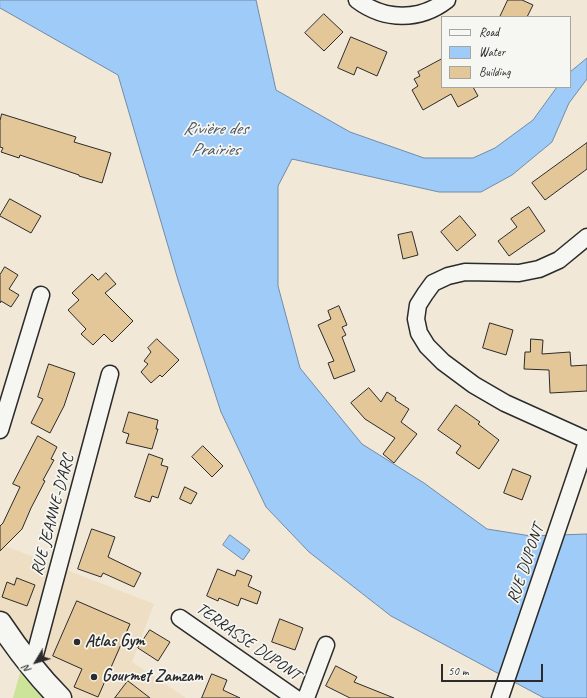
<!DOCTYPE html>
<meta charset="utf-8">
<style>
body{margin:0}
#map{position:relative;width:587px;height:698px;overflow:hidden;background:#f1e8d7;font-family:Caveat,sans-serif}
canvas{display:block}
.legend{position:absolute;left:441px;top:16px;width:130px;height:72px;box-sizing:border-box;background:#f6f6f2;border:1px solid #a5a5a2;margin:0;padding:5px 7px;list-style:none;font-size:12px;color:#2b2b2b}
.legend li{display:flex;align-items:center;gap:8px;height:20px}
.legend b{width:20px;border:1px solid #a5a5a2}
.north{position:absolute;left:16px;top:642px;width:40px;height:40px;-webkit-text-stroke:3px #f6f6f2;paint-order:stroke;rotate:232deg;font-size:11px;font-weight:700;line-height:16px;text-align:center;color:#2b2b2b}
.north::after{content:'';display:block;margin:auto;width:14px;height:18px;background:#2b2b2b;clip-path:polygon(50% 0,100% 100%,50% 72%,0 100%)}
.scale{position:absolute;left:441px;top:664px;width:102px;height:18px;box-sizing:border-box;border:2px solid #2b2b2b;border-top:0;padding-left:5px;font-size:12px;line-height:14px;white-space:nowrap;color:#2b2b2b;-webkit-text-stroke:3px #f6f6f2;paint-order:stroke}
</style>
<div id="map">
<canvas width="587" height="698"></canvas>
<ul class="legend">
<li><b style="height:5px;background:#f6f6f2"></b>Road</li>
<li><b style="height:11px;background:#9fcbf9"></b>Water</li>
<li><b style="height:11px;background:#e4c798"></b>Building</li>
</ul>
<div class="north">N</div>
<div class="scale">50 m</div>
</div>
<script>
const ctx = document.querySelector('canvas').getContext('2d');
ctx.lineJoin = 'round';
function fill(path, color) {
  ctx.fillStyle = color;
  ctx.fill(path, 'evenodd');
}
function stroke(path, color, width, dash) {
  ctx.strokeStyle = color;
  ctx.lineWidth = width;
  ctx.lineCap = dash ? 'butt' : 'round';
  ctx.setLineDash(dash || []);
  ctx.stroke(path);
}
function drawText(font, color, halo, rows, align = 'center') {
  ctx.font = font + ' Caveat,sans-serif';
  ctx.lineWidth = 3.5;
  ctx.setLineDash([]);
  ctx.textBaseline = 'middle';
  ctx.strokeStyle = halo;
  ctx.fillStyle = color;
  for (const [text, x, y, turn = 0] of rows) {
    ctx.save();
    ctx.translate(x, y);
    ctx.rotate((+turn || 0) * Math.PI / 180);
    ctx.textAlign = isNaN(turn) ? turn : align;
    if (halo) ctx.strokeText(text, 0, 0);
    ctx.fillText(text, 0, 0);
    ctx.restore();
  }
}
fill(new Path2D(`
 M 0,544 L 154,604 L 132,662 L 186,698 L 60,698 L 0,623 Z`), '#eddec4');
fill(new Path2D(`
 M 20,673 L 45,698 L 13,698 Z`), '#cbe49a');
const water = new Path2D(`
 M 0,0 L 256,0 L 276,90 L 350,132 L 424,158 L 473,158 L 495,148 L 533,120 L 557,87 L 570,87 L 570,72 L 587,58 L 587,79 L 569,103 L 552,142 L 512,175 L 481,192 L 439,192 L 292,159 L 278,186 L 278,286 L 300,368 L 362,444 L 424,483 L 487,529 L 531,536 L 587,534 L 587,698 L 544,698 L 391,616 L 309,552 L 266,507 L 221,412 L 178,280 L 118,75 L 0,8 Z
 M 230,535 L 250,550 L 243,560 L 223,545 Z`);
fill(water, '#9fcbf9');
stroke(water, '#718ba7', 1);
const building = new Path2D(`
 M 508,0 L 522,0 L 533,5 L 527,17 L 500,17 Z
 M 324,14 L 343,32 L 324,51 L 305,33 Z
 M 351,37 L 387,52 L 377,76 L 357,67 L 354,75 L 338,68 Z
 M 442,59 L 442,87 L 473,87 L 478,96 L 458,107 L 451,94 L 423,110 L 412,90 L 418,86 L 414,79 L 420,76 L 418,72 Z
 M 2,114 L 76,137 L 74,142 L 111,153 L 102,183 L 79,176 L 79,175 L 20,155 L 19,158 L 1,152 L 3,148 L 0,147 L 0,121 Z
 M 587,143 L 587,169 L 545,200 L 532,183 Z
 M 10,199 L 41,216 L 31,233 L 0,216 Z
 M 529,207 L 545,231 L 509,256 L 498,241 L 517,227 L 511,219 Z
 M 460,216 L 476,235 L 457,251 L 441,232 Z
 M 412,232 L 418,255 L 403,259 L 398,235 Z
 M 5,267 L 18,275 L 9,289 L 19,295 L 11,307 L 1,301 L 0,303 L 0,275 Z
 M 106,273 L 116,284 L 105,293 L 133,321 L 112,342 L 104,334 L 93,345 L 81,334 L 86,329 L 68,310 L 79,300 L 72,293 L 92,274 L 98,280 Z
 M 339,306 L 347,325 L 342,327 L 346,335 L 342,337 L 355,371 L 334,379 L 328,363 L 334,361 L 318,325 L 331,319 L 328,311 Z
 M 490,323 L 513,330 L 506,355 L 483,348 Z
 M 157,339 L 179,360 L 162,377 L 160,375 L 151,383 L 141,372 L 148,364 L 144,361 L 151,352 L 148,348 Z
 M 531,339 L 543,340 L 542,354 L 570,352 L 571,366 L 587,365 L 587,391 L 550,393 L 549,370 L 524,369 L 525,352 L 530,352 Z
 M 49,364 L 75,373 L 64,406 L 50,433 L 31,423 L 43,399 L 38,397 Z
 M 369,388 L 381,402 L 387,392 L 396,398 L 395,400 L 409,409 L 401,422 L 417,434 L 394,463 L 383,454 L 395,438 L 365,419 L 351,403 Z
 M 456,405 L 480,422 L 478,424 L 499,440 L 479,469 L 456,453 L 461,446 L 438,430 Z
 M 129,412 L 158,420 L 156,429 L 158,429 L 152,449 L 126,443 L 129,434 L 123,432 Z
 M 38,436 L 57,447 L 51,459 L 54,460 L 43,480 L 45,481 L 31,508 L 22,529 L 0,551 L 0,526 L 3,523 L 20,487 L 13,484 Z
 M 203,446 L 223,466 L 212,477 L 192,457 Z
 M 149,454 L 163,459 L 161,465 L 168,467 L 158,498 L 152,496 L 150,502 L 135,497 Z
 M 513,469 L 531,476 L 522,500 L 504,493 Z
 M 185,487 L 197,493 L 191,504 L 180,499 Z
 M 92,529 L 115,537 L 108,557 L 141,573 L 134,587 L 103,573 L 101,577 L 78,569 Z
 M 218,569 L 235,576 L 237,570 L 252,576 L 248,586 L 261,592 L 257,604 L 241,598 L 238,606 L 219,598 L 218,601 L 207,596 Z
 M 17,578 L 35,585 L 27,606 L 2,597 L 7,582 L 14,585 Z
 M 77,601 L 130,624 L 98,697 L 74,687 L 82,669 L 53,656 Z
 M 280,619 L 303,628 L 295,650 L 272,642 Z
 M 150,630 L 170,642 L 158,661 L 138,648 Z
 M 336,666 L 357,677 L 354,682 L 394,698 L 350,698 L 326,686 Z
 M 212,674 L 227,680 L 223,690 L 240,698 L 202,698 Z
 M 128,681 L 150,698 L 115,698 Z`);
fill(building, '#e4c798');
stroke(building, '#2b2b2b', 1);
const street = new Path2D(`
 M 357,0 C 385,21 420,21 447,0
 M 587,237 L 559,260 L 539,269 L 519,273 L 465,272 L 448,276 L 433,283 L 425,294 L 418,305 L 416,319 L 419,333 L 427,346 L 443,362 L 474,385 L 505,403 L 587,440
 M 0,430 L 41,295
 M 180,618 L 295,698
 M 32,666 L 110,374
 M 306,698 L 326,645
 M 500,698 L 587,442`);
const secondary = new Path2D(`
 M 0,623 C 18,650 38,676 60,698`);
stroke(street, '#2b2b2b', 19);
stroke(secondary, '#2b2b2b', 25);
stroke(street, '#f6f6f2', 16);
stroke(secondary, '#f6f6f2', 22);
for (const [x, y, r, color] of [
 [77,642,4,"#2b2b2b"],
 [94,677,4,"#2b2b2b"]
]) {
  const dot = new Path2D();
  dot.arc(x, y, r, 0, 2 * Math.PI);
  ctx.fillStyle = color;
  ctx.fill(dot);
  stroke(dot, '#f6f6f2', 1.5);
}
drawText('17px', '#2b2b2b', '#f6f6f2', [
 ["RUE JEANNE-D'ARC",53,515,-75],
 ["RUE DUPONT",526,564,-71],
 ["TERRASSE DUPONT",248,642,35]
]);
drawText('bold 17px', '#2b2b2b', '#f6f6f2', [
 ["Atlas Gym",85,642],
 ["Gourmet Zamzam",102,677]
], 'left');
drawText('italic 18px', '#48535e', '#f6f6f2', [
 ["Rivière des",215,129],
 ["Prairies",215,150]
]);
</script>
